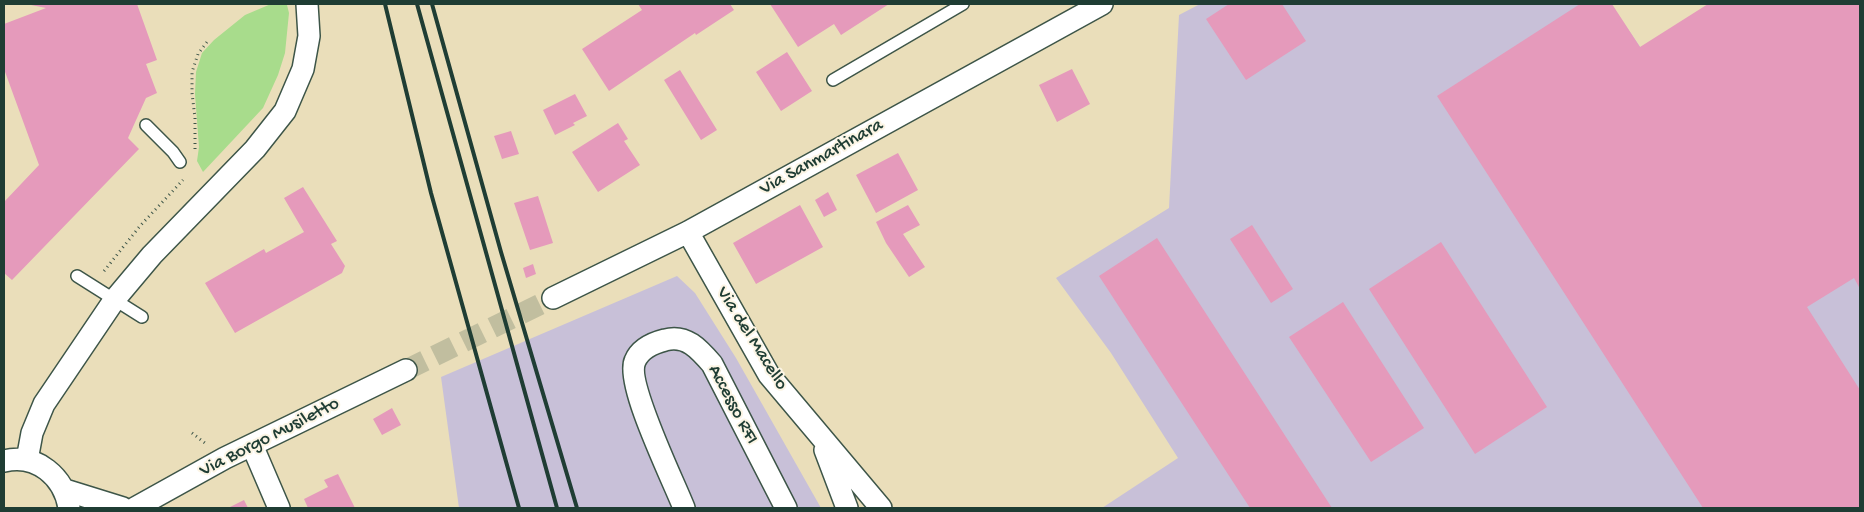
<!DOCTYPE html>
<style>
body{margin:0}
#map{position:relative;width:1864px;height:512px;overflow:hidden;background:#eadeba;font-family:"Gochi Hand",sans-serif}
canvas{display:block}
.frame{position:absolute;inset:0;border:5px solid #1f3d34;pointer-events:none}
</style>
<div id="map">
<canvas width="1864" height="512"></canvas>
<div class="frame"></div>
</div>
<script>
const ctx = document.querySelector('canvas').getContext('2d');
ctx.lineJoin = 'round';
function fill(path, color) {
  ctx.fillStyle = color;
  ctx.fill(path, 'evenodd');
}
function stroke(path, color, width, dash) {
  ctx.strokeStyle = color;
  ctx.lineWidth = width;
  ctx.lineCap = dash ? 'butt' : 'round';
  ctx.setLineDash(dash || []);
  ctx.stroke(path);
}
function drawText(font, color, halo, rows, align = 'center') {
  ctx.font = font + ' "Gochi Hand",sans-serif';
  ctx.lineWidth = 4;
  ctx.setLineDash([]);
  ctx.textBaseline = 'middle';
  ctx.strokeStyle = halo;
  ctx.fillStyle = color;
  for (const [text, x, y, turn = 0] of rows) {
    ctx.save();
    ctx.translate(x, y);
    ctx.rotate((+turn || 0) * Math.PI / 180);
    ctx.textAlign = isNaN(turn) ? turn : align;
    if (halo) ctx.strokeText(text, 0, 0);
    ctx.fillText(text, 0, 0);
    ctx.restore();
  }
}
fill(new Path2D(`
 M 1200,4 L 1611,4 L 1647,57 L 1730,4 L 1860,4 L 1860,508 L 1102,508 L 1178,458 L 1111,353 L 1056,278 L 1169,208 L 1179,15 Z
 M 677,276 L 695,293 L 736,358 L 821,508 L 459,508 L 441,377 Z`), '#c8c0d8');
fill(new Path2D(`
 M 271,4 L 287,5 L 289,13 L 285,53 L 278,75 L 263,108 L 203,172 L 197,161 L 199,147 L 195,94 L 196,72 L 202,53 L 214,40 L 245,15 Z`), '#a8dc8c');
fill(new Path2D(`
 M 26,4 L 137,4 L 157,60 L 146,64 L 157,93 L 146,98 L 128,138 L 139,149 L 12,280 L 4,273 L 4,202 L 39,165 L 4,69 L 4,24 L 46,8 Z
 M 638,4 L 730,4 L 734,10 L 696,35 L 695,33 L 609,91 L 582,49 L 642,10 Z
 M 770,4 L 889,4 L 841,35 L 834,24 L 798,47 Z
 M 1229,4 L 1282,4 L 1306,41 L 1246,80 L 1206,19 Z
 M 1580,4 L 1612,4 L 1640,47 L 1708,4 L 1860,4 L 1860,289 L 1854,278 L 1807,307 L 1860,390 L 1860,508 L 1703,508 L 1437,96 Z
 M 787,52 L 812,91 L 781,111 L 756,72 Z
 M 1072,69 L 1090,104 L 1057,122 L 1039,85 Z
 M 680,70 L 717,130 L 701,140 L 664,80 Z
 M 575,94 L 587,116 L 573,123 L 575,125 L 555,135 L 543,110 Z
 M 618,123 L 628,139 L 624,141 L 640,165 L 598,192 L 572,152 Z
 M 511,131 L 519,154 L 502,159 L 494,136 Z
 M 898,153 L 918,190 L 876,213 L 856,175 Z
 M 303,187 L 337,241 L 331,244 L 345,266 L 342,273 L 235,333 L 205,283 L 264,249 L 266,253 L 304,232 L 284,198 Z
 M 828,192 L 837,210 L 824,217 L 815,200 Z
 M 538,196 L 553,243 L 530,250 L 514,203 Z
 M 800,205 L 823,247 L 756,284 L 733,243 Z
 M 908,205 L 920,225 L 903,234 L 925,267 L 909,277 L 886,243 L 876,222 Z
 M 1252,225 L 1293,289 L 1271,303 L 1230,239 Z
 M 1157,238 L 1332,508 L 1250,508 L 1099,276 Z
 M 1441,242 L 1547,407 L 1475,454 L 1369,289 Z
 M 533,264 L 536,274 L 526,278 L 523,268 Z
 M 1343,302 L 1424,428 L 1371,462 L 1289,337 Z
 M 392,408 L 401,425 L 382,435 L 373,419 Z
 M 338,474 L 355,508 L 308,508 L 304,499 L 328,487 L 324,480 Z
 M 244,500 L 248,508 L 228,508 Z`), '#e59abb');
stroke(new Path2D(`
 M 406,370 L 553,298`), '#c1be9f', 21, [21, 11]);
const service = new Path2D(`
 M 833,80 L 963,4
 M 146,125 L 173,152 L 180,162
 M 77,276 L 142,317`);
const minor = new Path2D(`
 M 688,232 L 769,375 L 881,508
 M 553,298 L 688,232 L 1102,4
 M 252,445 L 279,508
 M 825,450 L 847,508
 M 27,460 L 32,433 L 44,404 L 115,299 L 152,255 L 255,149 L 285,111 L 303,69 L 309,36 L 307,4
 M 4,461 C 37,453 64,477 69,508
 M 65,490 L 123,508
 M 135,508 L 225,458 L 406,370
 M 684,508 C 674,482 625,383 635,361 C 640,349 653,343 665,340 C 686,334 699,349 712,364 L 786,508`);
stroke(service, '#3d5548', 14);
stroke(minor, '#3d5548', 24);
stroke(new Path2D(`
 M 195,149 L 195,118 L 192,93 L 192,72 L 198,54 L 207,42
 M 104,271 L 140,226 L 183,180
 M 192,433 L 205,443`), '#3d5548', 3, [1, 4]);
stroke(service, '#fff', 11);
stroke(minor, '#fff', 21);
stroke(new Path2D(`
 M 385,4 L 431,193 L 519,508
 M 417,4 L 557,508
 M 432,4 L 501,252 L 577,508`), '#1f3d34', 4);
drawText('19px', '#1f3d34', '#fcf5e5', [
 ["Via Sanmartinara",822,158,-29],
 ["Via del Macello",751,339,58],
 ["Accesso RFI",732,405,62],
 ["Via Borgo Musiletto",270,438,-27]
]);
</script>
